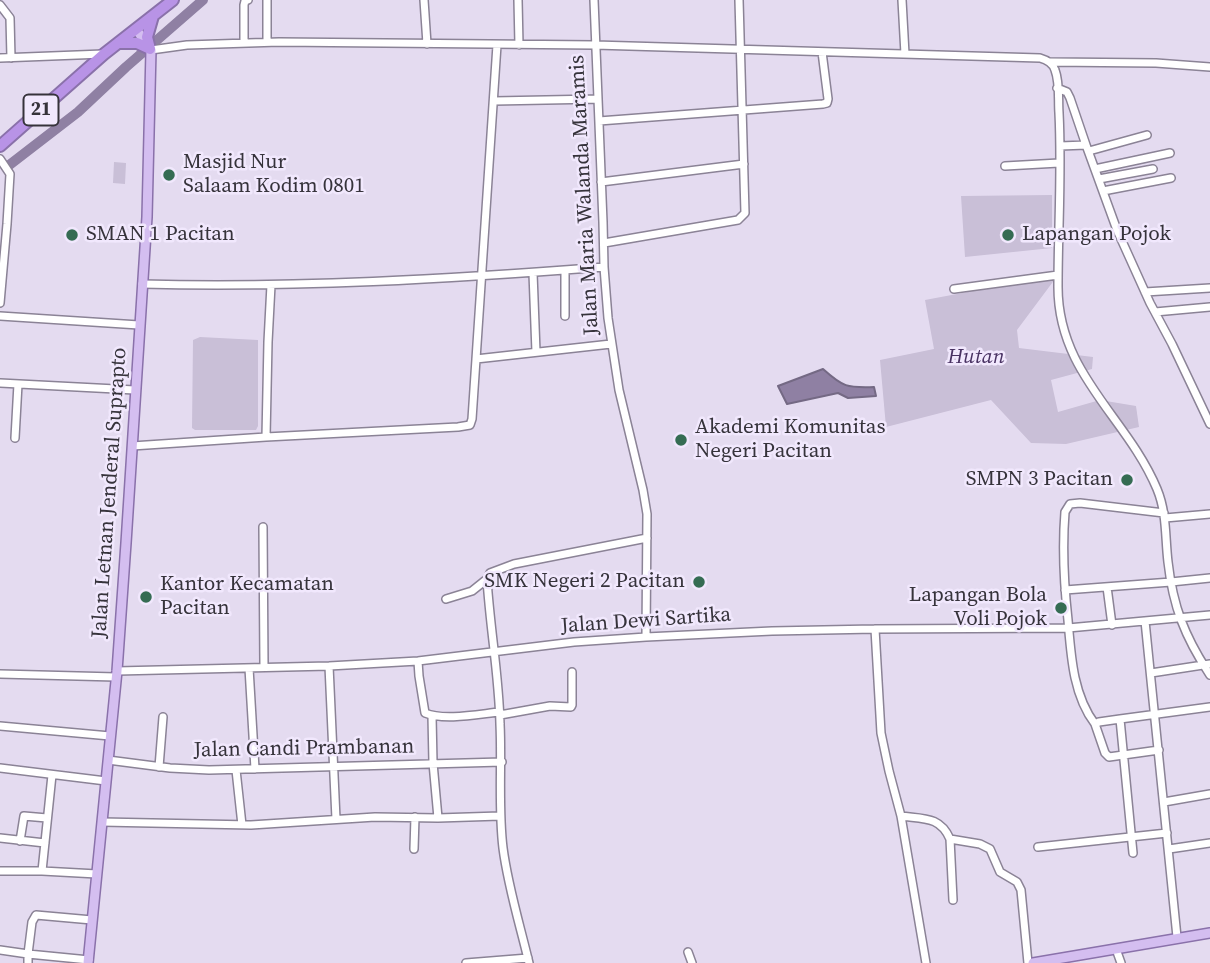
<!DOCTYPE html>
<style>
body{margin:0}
canvas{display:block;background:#e4dbf0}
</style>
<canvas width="1210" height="963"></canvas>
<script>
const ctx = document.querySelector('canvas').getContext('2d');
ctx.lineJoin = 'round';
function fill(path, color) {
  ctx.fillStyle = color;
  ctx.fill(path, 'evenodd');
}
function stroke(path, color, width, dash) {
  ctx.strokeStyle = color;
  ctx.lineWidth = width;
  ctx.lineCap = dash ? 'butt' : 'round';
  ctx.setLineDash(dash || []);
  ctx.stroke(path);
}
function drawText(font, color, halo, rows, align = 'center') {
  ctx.font = font + ' "Source Serif 4",serif';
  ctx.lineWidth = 5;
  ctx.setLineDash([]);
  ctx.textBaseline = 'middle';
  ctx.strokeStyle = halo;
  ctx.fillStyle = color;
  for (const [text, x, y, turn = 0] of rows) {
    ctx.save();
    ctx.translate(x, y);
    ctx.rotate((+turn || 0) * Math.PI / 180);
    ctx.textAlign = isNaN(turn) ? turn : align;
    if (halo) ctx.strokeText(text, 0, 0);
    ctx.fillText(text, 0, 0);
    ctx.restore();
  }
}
fill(new Path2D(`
 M 114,162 L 126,163 L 125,184 L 113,183 Z
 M 1052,195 L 1052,248 L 965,257 L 961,196 Z
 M 1058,275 L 1017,330 L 1019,348 L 1093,357 L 1092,369 L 1051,380 L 1058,412 L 1100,400 L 1136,406 L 1139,427 L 1066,444 L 1031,443 L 991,400 L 886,427 L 880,360 L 934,349 L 925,300 Z
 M 200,337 L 258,340 L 258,426 L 256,430 L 195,430 L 192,428 L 193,340 Z`), '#c9bfd7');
const water = new Path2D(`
 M 823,369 C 843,387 847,388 874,387 L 876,396 L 848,398 L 838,393 L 787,404 L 778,386 Z`);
fill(water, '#8f80a3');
stroke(water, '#746984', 2);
stroke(new Path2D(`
 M 8,166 L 78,112 L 126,67 L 203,0`), '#8f80a3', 10);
const minor = new Path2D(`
 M 424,0 L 427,44
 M 518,0 L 519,45
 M 594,0 L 603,222 L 604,267 L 608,318 L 619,390 L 643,490 L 647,514 L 646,637
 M 902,0 L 905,54
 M 0,5 L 10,18 L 11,58
 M 267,42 L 267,0
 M 244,43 L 244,5 L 245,1 L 248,0
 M 151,50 L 187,45 L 279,42 L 595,45 L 1040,58 C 1047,60 1053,63 1055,70 C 1060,83 1058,100 1059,113 C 1062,171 1058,229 1058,287 C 1058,374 1127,417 1157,489 C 1167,513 1165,537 1168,562 C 1173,607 1185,637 1210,675
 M 0,58 L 103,54
 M 1050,62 L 1156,63 L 1210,67
 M 1057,88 L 1067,92 L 1070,98 L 1086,145
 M 494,101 L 598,99
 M 599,121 L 823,104 L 827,103 L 828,99 L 822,52
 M 1060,146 L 1086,145 L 1117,230 L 1150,303 L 1172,344 L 1210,424
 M 1089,151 L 1147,135
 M 0,159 L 10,174 L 7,224 L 0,303
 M 1005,166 L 1059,163
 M 1095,169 L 1170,153
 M 1099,179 L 1153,169
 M 601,182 L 744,164
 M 1103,191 L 1171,178
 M 604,243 L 738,220 L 745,213 L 739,0
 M 533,273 L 536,352
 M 142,284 C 296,288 450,279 604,267
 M 954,289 L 1058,275
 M 1145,292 L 1210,288
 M 1155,312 L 1210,307
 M 0,316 L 139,325
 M 565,316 L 565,270
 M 476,359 L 611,344
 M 0,383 L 135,390
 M 266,437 L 458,427 L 470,425 L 472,419 L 497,45
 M 15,438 L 18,384
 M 132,446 L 266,437 L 268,342 L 271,285
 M 1165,518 L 1210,514
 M 263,527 L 264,667
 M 1107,587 L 1112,625
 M 1065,590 L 1171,582 L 1210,578
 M 446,599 L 472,591 L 487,579
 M 1145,621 L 1177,937
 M 875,629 L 881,733 L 889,771 L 901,816 L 926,963
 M 418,661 L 419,676 L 425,713 C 444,721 479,714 500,712
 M 329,666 L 336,819
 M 249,668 L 255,769
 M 117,671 L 329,666 L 418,661 L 574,642 L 646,637 L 772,631 L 875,629 L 1068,628 L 1210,615
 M 1151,673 L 1210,664
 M 0,674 L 116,677
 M 500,715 L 550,706 L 571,707 L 572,705 L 572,672
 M 432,716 L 433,763 L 438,818
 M 1120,719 L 1133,853
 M 1095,724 C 1073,695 1071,656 1068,620 C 1064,584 1062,549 1065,512 L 1070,504 L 1080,503 L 1164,513
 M 0,726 L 110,736
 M 1159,750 L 1109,757 L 1105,753 L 1095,724 L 1099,722 L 1120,719 L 1210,707
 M 108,760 L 170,768 L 209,770 L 502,762
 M 159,767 L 163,717
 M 0,768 L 106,781
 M 236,770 L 242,825
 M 1164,802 L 1210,794
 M 901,816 C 923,819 940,816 950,839 L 980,844 L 990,849 L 1000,872 L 1017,882 L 1021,890 L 1028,963
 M 102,822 L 251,825 L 375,817 L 438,818 L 500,816
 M 0,838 L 45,843
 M 950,839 L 953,900
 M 20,841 L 24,816 L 47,818
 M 1038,847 L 1167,833
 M 414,849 L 415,817
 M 1169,849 L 1210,843
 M 0,871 L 42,871 L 97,874
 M 42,871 L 52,775
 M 1116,949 L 1121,963
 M 0,950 L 28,954 L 32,922 L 36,915 L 92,920
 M 688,952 L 692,963
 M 28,963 L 28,954 L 89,960
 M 466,963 L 528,958
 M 529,963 C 520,925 508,887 503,848 C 498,807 502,765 500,724 C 499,676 490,628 487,579 L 490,573 L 514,564 L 647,538`);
const major = new Path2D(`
 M 88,963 L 117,671 L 126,543 L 147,217 L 151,50 L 136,29
 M 1033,963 L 1210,933`);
const highway = new Path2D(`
 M 118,43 L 137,43 L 150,49
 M 150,49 L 147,37 L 153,16
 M 0,146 L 104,54 L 173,0`);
stroke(minor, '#8b8396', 10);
stroke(major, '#8a71aa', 12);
stroke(highway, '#8a71aa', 14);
stroke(minor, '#fff', 7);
stroke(major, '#d4bef0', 9);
stroke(highway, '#b893e6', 10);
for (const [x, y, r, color] of [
 [169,175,7,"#356c53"],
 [72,235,7,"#356c53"],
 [1008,235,7,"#356c53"],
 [681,440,7,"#356c53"],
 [1127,480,7,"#356c53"],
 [699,582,7,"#356c53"],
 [146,597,7,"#356c53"],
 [1061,608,7,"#356c53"]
]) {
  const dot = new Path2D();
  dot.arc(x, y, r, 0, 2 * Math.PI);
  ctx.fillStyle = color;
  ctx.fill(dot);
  stroke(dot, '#f1e8fd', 2.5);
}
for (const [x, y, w] of [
 [41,110,35]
]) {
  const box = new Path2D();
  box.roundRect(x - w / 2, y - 15.5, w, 31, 5);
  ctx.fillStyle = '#f1e8fd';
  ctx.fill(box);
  stroke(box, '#36333b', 2);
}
drawText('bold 19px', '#36333b', null, [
 ["21",41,110]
]);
drawText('21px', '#36333b', '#f1e8fd', [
 ["Masjid Nur",183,163],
 ["Salaam Kodim 0801",183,187],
 ["SMAN 1 Pacitan",86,235],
 ["Lapangan Pojok",1022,235],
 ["Akademi Komunitas",695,428],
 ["Negeri Pacitan",695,452],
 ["SMPN 3 Pacitan",1113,480,"right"],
 ["SMK Negeri 2 Pacitan",685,582,"right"],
 ["Kantor Kecamatan",160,585],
 ["Pacitan",160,609],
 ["Lapangan Bola",1047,596,"right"],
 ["Voli Pojok",1047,620,"right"]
], 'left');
drawText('21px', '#36333b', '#f1e8fd', [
 ["Jalan Maria Walanda Maramis",585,195,-93],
 ["Jalan Letnan Jenderal Suprapto",110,493,-86],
 ["Jalan Dewi Sartika",646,621,-4],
 ["Jalan Candi Prambanan",304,749,-1]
]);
drawText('italic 21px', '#483162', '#f1e8fd', [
 ["Hutan",976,358]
]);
</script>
